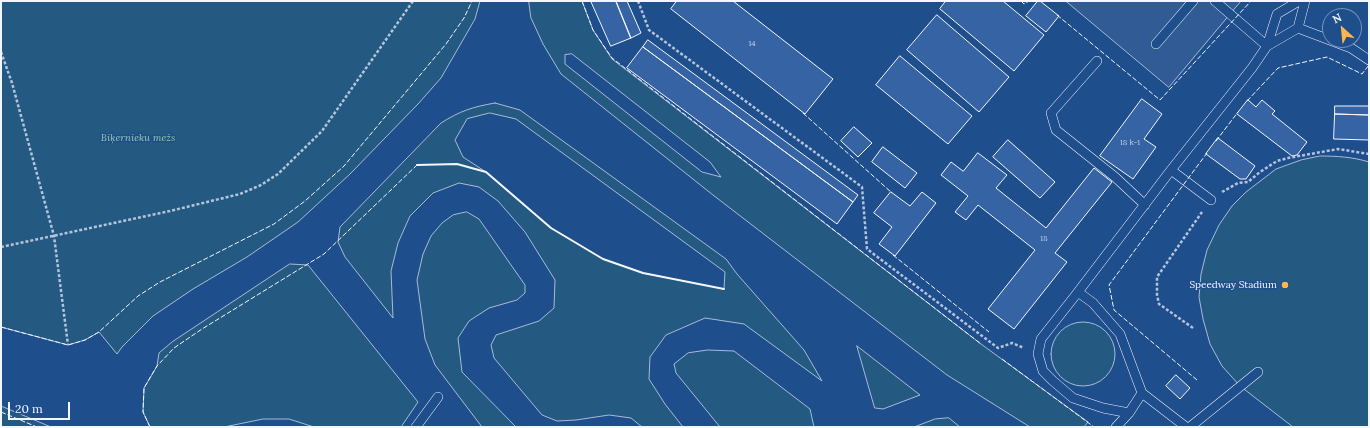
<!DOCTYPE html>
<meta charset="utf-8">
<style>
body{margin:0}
#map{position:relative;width:1370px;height:428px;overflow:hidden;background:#1f4e8c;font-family:Lora,serif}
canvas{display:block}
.frame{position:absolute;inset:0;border:2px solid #f2f6ff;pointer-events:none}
.north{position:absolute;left:1322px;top:8px;width:40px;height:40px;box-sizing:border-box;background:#1f4e8c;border:1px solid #7391ba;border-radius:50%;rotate:333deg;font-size:11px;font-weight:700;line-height:16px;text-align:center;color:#f2f6ff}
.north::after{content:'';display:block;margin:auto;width:14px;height:18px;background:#ffb74d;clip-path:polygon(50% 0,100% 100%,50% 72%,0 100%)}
.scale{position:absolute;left:8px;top:402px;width:62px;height:18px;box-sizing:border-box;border:2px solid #f2f6ff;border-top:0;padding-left:5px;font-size:12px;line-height:14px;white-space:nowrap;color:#f2f6ff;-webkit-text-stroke:3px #1f4e8c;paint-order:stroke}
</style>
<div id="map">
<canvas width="1370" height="428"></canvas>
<div class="frame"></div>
<div class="north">N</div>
<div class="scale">20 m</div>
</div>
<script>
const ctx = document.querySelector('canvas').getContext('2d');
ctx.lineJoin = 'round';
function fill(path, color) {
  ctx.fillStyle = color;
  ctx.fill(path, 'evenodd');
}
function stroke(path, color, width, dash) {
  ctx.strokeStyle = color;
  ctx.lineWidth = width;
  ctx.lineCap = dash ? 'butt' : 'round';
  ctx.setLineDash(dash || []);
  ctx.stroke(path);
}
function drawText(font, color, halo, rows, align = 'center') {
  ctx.font = font + ' Lora,serif';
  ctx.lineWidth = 3;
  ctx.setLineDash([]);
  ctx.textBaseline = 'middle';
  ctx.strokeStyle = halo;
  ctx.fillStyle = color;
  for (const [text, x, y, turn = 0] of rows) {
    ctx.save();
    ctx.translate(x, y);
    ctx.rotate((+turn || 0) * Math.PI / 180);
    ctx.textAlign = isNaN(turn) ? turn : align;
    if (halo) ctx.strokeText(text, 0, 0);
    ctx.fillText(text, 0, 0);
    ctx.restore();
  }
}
const green = new Path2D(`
 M 1,1 L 480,1 L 475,19 L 441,78 L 418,104 L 350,174 L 298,222 L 247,257 L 193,289 L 153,316 L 122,347 L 117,354 L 99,332 L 85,340 L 68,345 L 1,327 Z
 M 529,1 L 582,1 L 593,30 L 612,59 L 981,344 L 1088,422 L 1084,427 L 1030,427 L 947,375 L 713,195 L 561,74 L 543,44 L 531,18 ZM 572,54 L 710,162 L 721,177 L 702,172 L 565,64 L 565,55 Z
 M 495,103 L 520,110 L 726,259 L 737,274 L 804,350 L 822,381 L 744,324 L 705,318 L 666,335 L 650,357 L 649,379 L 665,404 L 683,427 L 642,427 L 631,418 L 609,415 L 576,420 L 557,421 L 542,415 L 494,358 L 491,345 L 496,335 L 539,321 L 554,308 L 555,280 L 525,232 L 498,201 L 479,187 L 459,183 L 433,193 L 410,216 L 398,243 L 391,271 L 393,318 L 345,257 L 338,242 L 340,227 L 441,123 C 460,111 472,107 495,103 ZM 490,113 L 516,119 L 725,272 L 724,289 L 643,273 L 603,259 L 551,228 L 486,172 L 463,157 L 455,140 L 467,119 Z
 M 1320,156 C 1337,156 1353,157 1369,162 L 1369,427 L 1293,427 L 1240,386 L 1222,366 L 1210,344 L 1203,319 L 1199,297 L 1201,274 L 1207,250 L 1219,225 L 1232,206 L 1246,192 L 1276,169 L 1301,160 Z
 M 467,212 L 479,219 L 525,285 L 525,293 L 517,300 L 489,308 L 469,321 L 458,338 L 462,372 L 516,427 L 482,427 L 435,365 L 425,339 L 417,280 L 423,254 L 431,236 L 442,223 L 453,215 Z
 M 290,264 L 308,265 L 418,402 L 401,427 L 314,427 L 289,419 L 263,419 L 224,427 L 150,427 L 143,412 L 144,388 L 157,366 L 159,353 L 172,342 Z
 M1051 354a32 32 0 1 1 64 0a32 32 0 1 1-64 0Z
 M 857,346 L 920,395 L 883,409 L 875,408 Z
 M 708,350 L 734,351 L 810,409 L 814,427 L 720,427 L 676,373 L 674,364 L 688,353 Z
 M 1,406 L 51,427 L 1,427 Z
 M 949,418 L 960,427 L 914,427 L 935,419 Z`);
fill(green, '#245a82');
stroke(green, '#a8bbd7', 1);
const parking = new Path2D(`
 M 1066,1 L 1241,1 L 1169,87 Z`);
fill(parking, '#305b95');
stroke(parking, '#a8bbd7', 1);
const building = new Path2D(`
 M 591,1 L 616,1 L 631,38 L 611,46 Z
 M 616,1 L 627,1 L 641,33 L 631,38 Z
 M 677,1 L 733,1 L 833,79 L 805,114 L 671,9 Z
 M 946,1 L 1003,1 L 1044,35 L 1014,71 L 940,9 Z
 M 1038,1 L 1040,1 L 1059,16 L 1046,32 L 1026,16 Z
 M 937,15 L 1009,77 L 979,112 L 907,50 Z
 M 648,40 L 858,195 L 853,202 L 643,47 Z
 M 643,47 L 853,202 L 837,224 L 627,68 Z
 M 900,56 L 972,116 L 948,144 L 876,85 Z
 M 1142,99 L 1162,114 L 1144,139 L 1156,147 L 1133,179 L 1100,156 Z
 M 1248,100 L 1256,107 L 1262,100 L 1275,111 L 1272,114 L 1307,142 L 1297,155 L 1292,156 L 1237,114 Z
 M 1335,106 L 1369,106 L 1369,115 L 1335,114 Z
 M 1335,114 L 1369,115 L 1369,140 L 1334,139 Z
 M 854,127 L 872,143 L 858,157 L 841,141 Z
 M 1218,138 L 1255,166 L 1246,179 L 1240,179 L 1206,154 Z
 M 1008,140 L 1055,182 L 1040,198 L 993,157 Z
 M 883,147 L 917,173 L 905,188 L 872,162 Z
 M 978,153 L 1007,175 L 996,188 L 1046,228 L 1094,168 L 1112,182 L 1055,253 L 1067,262 L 1014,329 L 988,309 L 1035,250 L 978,205 L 966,220 L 955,212 L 968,196 L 941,175 L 951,162 L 963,171 Z
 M 891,192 L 910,206 L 922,192 L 936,203 L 895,256 L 879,244 L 892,227 L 874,213 Z
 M 1176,375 L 1190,388 L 1180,399 L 1166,386 Z`);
fill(building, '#3563a3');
stroke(building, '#f2f6ff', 1);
const lane = new Path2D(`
 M 1215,1 L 1267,46
 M 1298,28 L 1351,48 L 1369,60
 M 1156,44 L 1193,1
 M 1267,46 L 1298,28 L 1305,1
 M 1097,61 L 1051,113 L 1056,130 L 1115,177 L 1145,205
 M 1171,170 L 1211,200
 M 1078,292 L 1041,339 L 1038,354 L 1043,371 L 1053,381 L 1073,398 L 1103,408 L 1129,413
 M 1142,393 L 1186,427
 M 416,427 L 438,397
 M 1116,427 L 1129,413 L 1142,393 L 1120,334 L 1093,303 L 1078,292 L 1171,170 L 1252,68 L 1267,46 L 1277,14 L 1299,1
 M 1190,427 L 1258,372`);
stroke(lane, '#f2f6ff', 10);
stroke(new Path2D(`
 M 638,1 L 649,30 L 862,187 L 867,249 L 998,348 L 1012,343 L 1024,348
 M 1,52 L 12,83 L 54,236 L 68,345
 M 1222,192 L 1238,183 L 1248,182 L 1260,172 L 1277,161 L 1288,158 L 1338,149 L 1369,154
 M 1,247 L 170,211 L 240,194 L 261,185 L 278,174 L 322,131 L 413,1
 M 1193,328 L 1159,304 L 1157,295 L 1157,277 L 1202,212`), '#b3c4dc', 2.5, [3, 2]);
stroke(lane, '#1f4e8c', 9);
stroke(new Path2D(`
 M 582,1 L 593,30 L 612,58 L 981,344
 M 1021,1 L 1024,4 L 1029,1
 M 1057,15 L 1160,100 L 1251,1
 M 1247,101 L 1278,68 L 1327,57 L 1362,74 L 1369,65
 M 803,113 L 892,193
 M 1216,141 L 1238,112
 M 893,255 L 989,332
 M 1,327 L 68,345 L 85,340 L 99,332 L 138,296 L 160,282 L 274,224 L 305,201 L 344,166 L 446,44 L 464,18 L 472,1
 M 1002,359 L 1094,427
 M 1197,380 L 1114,310 L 1109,285 L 1207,153
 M 1,412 L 37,427
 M 150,427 L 143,412 L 144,388 L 157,366 L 174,348 L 202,329 L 324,254 L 417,165`), '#f2f6ff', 1, [5, 2]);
stroke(new Path2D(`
 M 417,165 L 457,164 L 486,172 L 551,228 L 603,259 L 643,273 L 724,289`), '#f2f6ff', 2);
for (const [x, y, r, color] of [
 [1285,285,4,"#ffb74d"]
]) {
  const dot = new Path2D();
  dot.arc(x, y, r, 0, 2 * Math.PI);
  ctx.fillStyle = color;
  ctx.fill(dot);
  stroke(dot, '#1f4e8c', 1.5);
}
drawText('8px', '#c3d1e8', null, [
 ["14",752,44],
 ["18 k-1",1130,143],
 ["18",1044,239]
]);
drawText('italic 10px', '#97c8a6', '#1f4e8c', [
 ["Biķernieku mežs",138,138]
]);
drawText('10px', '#f2f6ff', '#1f4e8c', [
 ["Speedway Stadium",1277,285]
], 'right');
</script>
